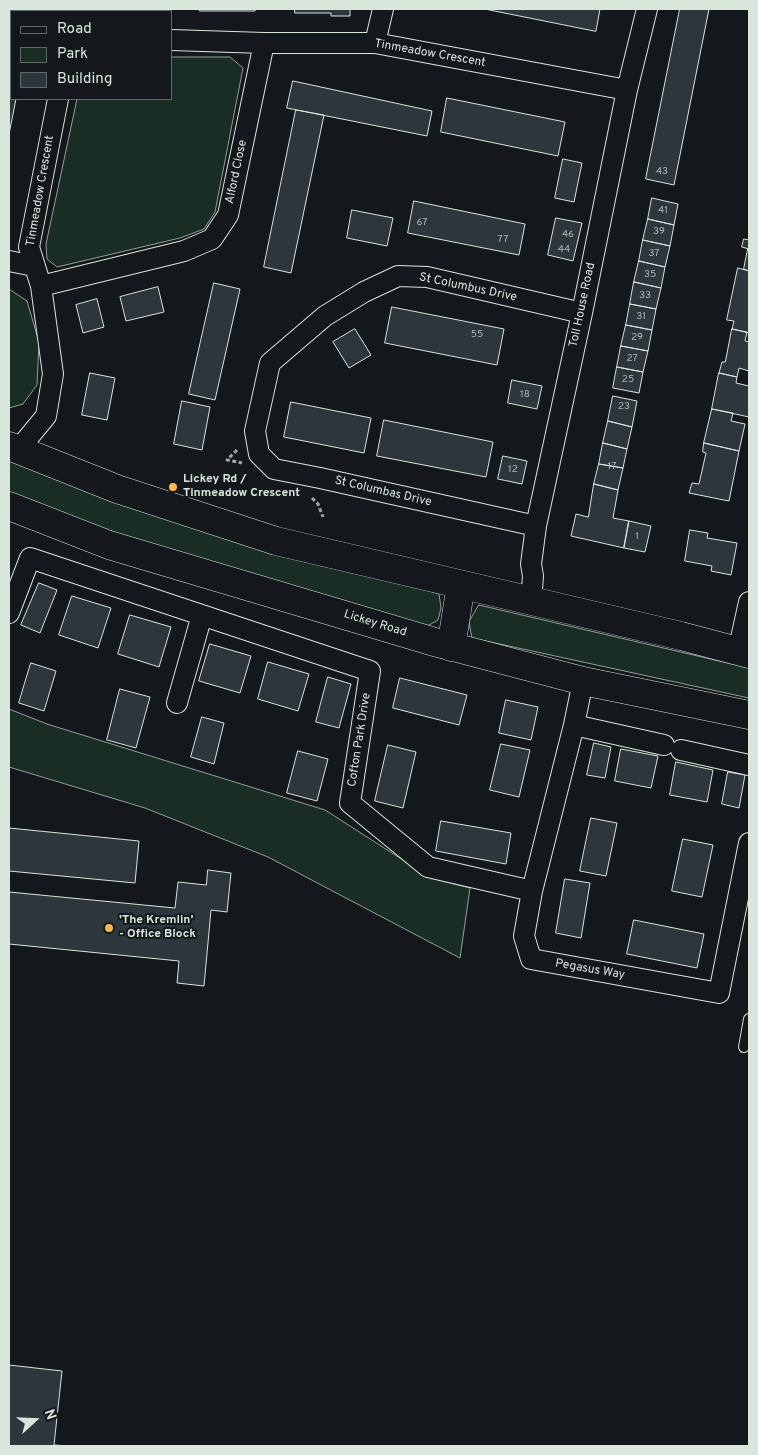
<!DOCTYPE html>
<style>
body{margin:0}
#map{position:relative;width:758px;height:1455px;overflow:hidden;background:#14181c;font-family:Overpass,sans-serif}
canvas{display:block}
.frame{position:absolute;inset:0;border:10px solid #d8e6dc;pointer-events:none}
.legend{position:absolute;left:10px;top:10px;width:162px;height:90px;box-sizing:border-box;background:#14181c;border:1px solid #626a69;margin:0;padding:6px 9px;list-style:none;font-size:15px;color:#d8e6dc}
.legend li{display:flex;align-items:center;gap:10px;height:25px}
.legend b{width:25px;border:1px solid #626a69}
.north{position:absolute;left:10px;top:1395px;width:50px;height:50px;-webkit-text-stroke:4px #14181c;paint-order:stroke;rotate:70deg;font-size:14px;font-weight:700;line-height:20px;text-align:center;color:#d8e6dc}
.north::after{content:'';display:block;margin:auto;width:18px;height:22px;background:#d8e6dc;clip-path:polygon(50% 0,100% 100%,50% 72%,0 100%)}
</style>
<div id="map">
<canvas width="758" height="1455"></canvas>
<div class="frame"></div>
<ul class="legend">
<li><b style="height:6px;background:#14181c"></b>Road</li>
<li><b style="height:14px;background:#1a2d24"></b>Park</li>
<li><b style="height:14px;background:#2c363c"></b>Building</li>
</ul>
<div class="north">N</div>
</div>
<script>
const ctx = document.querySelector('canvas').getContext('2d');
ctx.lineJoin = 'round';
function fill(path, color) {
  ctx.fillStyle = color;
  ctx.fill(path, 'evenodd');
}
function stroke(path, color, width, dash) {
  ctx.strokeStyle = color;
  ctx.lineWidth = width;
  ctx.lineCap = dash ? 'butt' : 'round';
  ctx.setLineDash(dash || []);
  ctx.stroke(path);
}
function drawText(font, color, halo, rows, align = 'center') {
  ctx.font = font + ' Overpass,sans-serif';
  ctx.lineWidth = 4;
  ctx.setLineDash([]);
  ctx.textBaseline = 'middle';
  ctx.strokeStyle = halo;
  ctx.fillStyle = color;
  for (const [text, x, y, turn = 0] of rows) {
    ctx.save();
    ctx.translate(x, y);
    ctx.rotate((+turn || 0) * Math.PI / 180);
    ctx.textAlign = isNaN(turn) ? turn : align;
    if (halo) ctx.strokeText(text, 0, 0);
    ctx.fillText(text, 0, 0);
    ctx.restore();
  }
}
const green = new Path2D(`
 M 171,57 L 230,57 L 243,68 L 215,212 L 204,229 L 180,238 L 57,267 L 47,259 L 46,244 L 77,99 L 171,99 Z
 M 9,289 L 27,301 L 39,342 L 37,385 L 23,404 L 9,408 Z
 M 9,457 L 439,594 L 441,608 L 438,620 L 422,629 L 199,562 L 9,495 Z
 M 479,605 L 749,668 L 749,698 L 472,638 L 469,622 Z
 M 9,709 L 47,724 L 325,810 L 431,878 L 470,888 L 460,958 L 268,857 L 145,808 L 9,767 Z`);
fill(green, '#1a2d24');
stroke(green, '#939e99', 1);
const building = new Path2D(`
 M 200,9 L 255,9 L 255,11 L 200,11 Z
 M 295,9 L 350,9 L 350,16 L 331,16 L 331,13 L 295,13 Z
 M 485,9 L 600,9 L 596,31 Z
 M 680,9 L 709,9 L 674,185 L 646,179 Z
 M 9,78 L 11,78 L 11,99 L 16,99 L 9,134 Z
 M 293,81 L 432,111 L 427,136 L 287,108 Z
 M 447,98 L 565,122 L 558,156 L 441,132 Z
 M 296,110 L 324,115 L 291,273 L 264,267 Z
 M 563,159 L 582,163 L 574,202 L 555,198 Z
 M 652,198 L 678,204 L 674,225 L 648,219 Z
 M 414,201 L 525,224 L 519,255 L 408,233 Z
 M 352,210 L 393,218 L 387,246 L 347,238 Z
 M 556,218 L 582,223 L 573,261 L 548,255 Z
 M 648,219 L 674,225 L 670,246 L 643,240 Z
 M 744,239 L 749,240 L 749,249 L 742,247 Z
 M 643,240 L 670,246 L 665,267 L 639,261 Z
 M 748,249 L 749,249 L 749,271 L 744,269 Z
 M 639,261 L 665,267 L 661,288 L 634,282 Z
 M 738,268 L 749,271 L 749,333 L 732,329 L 734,321 L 727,320 Z
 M 634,282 L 661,288 L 656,309 L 630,304 Z
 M 214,283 L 240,289 L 215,400 L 189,394 Z
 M 158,287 L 164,312 L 126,321 L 120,297 Z
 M 97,299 L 104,327 L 83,333 L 76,305 Z
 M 630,304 L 656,309 L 652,330 L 626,325 Z
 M 392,307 L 504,329 L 497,365 L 385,343 Z
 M 626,325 L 652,330 L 648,351 L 621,346 Z
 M 355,329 L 371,355 L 349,368 L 333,342 Z
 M 732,329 L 747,332 L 745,341 L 749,342 L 749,371 L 739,368 L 737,377 L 719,373 L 722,362 L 725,362 Z
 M 621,346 L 648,351 L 643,372 L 617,367 Z
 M 617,367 L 643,372 L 639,393 L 613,388 Z
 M 90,373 L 115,378 L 107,420 L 82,415 Z
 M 719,373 L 737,377 L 736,383 L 749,386 L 749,417 L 712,409 Z
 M 512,380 L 542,386 L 537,409 L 508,403 Z
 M 613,396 L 637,401 L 632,427 L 608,421 Z
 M 182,401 L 210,407 L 202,450 L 174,444 Z
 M 291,402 L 371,418 L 364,453 L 284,437 Z
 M 712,409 L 733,413 L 731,421 L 745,424 L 739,451 L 704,443 Z
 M 384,420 L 493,442 L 486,477 L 377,456 Z
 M 608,421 L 632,427 L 627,449 L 603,443 Z
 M 603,443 L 627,449 L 623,468 L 599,464 Z
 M 704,443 L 739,451 L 729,501 L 689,493 L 692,483 L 699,484 L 706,453 L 703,452 Z
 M 503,456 L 527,461 L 522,484 L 498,479 Z
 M 599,464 L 623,468 L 618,490 L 594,484 Z
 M 594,484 L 618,490 L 613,518 L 629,521 L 624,548 L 571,536 L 576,514 L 588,517 Z
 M 629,521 L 651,526 L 645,552 L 624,548 Z
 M 690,530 L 708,533 L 707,538 L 737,543 L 731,575 L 711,571 L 712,566 L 685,561 Z
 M 39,583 L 57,590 L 40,633 L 21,625 Z
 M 72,596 L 111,608 L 98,648 L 59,635 Z
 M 130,615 L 171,627 L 159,667 L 118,654 Z
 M 210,644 L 251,656 L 240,693 L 199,681 Z
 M 268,662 L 309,674 L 298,711 L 258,699 Z
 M 31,663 L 56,671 L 44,711 L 19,703 Z
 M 328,677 L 351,684 L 339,728 L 316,722 Z
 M 400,678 L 467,695 L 459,725 L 393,708 Z
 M 120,689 L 150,697 L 136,748 L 107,740 Z
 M 506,700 L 538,707 L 531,740 L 499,733 Z
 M 202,717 L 224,723 L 214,764 L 191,757 Z
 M 594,743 L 611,747 L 605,778 L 587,775 Z
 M 501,744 L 530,750 L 519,797 L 490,790 Z
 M 388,745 L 416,752 L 403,808 L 375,801 Z
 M 621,749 L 658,756 L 651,788 L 615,781 Z
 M 298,751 L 328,759 L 317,801 L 287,793 Z
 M 676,762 L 713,770 L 707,802 L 670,795 Z
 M 728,772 L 745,775 L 739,808 L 722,804 Z
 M 591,818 L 617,823 L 606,876 L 580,871 Z
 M 441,821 L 511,833 L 506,864 L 436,851 Z
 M 9,828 L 139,841 L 135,883 L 9,871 Z
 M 683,839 L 713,845 L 702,897 L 672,891 Z
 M 208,870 L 231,873 L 227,912 L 211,910 L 204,986 L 177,983 L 179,961 L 9,944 L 9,892 L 175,908 L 178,882 L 206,885 Z
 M 565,879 L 590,883 L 581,938 L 556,933 Z
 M 634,920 L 704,934 L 697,968 L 627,954 Z
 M 9,1365 L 62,1371 L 54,1445 L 69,1446 L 9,1446 Z`);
fill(building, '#2c363c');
stroke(building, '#d8e6dc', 1);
const lane = new Path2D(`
 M 744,1047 L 749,1019`);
const street = new Path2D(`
 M 9,21 L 11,21
 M 171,40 L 264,43 L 375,43 L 627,90
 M 375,43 L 383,9
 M 9,261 L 34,266
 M 41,286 L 184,251 L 212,239 L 228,215 L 264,43
 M 18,450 L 46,416 L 53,374 L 41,286 L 29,247 L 58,99
 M 536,526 L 320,478 L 274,469 L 259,454 L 255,431 L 270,363 L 325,316 L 364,292 L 398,276 L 427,277 L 582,313
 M 531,602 L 533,576 L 531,564 L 536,526 L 582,313 L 627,90 L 647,9
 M 9,613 L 30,558 L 370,671 L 350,803 L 428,867 L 532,891 L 574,725 L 583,681
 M 738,652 L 749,602
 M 177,703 L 202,615
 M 574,725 L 664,745
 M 681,750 L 749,765
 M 532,891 L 524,936 L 531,959 L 719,993 L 749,843`);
const secondary = new Path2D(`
 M 9,446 L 117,489 L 276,541 L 681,636 L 749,654
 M 9,506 L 109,545 L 438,643 L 583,681 L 749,715
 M 451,647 L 461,585`);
stroke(lane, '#d8e6dc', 12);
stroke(street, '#d8e6dc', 22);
stroke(secondary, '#d8e6dc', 29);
stroke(new Path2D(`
 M 237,450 L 227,460 L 242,463
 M 312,498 L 318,504 L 323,517`), '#9da8a2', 3, [4, 2.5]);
stroke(lane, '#14181c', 10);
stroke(street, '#14181c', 20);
stroke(secondary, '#14181c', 28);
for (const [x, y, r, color] of [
 [173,487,5,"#ffb74d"],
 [109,928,5,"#ffb74d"]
]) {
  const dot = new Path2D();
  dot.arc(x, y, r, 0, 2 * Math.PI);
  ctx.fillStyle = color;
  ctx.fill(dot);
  stroke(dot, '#14181c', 2);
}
drawText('10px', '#adbab4', null, [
 ["43",662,172],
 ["41",663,211],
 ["67",422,223],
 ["39",659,232],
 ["46",568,235],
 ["77",503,240],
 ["44",564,250],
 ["37",654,254],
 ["35",650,275],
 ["33",645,296],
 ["31",641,317],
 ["55",477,335],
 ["29",637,338],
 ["27",632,359],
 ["25",628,380],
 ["18",525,395],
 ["23",624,407],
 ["17",612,467],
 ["12",513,470],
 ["1",637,537]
]);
drawText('12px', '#d8e6dc', '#14181c', [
 ["Tinmeadow Crescent",430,54,10],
 ["Alford Close",237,172,-78],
 ["Tinmeadow Crescent",41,191,-80],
 ["St Columbus Drive",468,288,12],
 ["Toll House Road",583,305,-78],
 ["St Columbas Drive",383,492,13],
 ["Lickey Road",375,624,17],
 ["Cofton Park Drive",360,740,-81],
 ["Pegasus Way",590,970,10]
]);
drawText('bold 12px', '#d8e6dc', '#14181c', [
 ["Lickey Rd /",183,480],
 ["Tinmeadow Crescent",183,494],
 ["'The Kremlin'",119,921],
 ["- Office Block",119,935]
], 'left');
</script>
